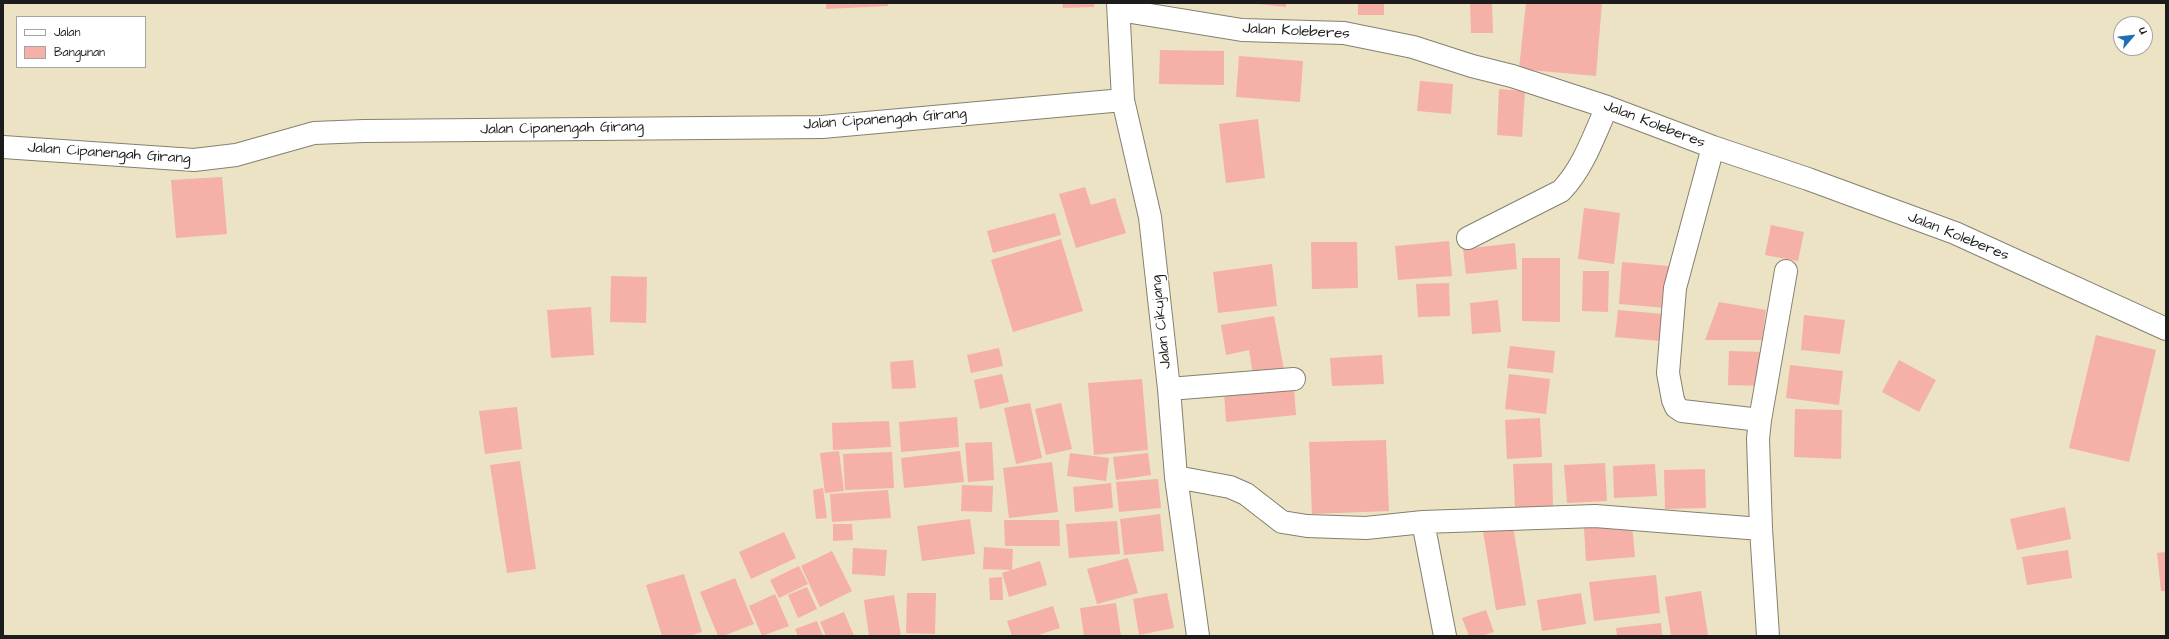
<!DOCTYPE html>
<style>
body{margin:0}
#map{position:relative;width:2169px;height:639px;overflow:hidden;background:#ebe3c3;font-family:"Architects Daughter",sans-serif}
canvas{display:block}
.frame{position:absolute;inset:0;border:4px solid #1c1c1c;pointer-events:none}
.legend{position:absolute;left:16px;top:16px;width:130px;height:52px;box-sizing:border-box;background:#fff;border:1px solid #a4a4a4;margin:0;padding:5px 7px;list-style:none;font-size:12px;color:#1c1c1c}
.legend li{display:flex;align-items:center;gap:8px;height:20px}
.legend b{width:20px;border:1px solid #a4a4a4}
.north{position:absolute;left:2113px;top:16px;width:40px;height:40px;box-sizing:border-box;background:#fff;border:1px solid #a4a4a4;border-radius:50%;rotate:62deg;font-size:11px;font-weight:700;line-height:16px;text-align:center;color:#1c1c1c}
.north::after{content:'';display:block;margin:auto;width:14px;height:18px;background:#1f6fb2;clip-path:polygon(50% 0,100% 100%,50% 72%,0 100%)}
</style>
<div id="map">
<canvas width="2169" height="639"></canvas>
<div class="frame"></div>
<ul class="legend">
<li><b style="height:5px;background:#fff"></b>Jalan</li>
<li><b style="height:11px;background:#f5b0a8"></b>Bangunan</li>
</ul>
<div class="north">U</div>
</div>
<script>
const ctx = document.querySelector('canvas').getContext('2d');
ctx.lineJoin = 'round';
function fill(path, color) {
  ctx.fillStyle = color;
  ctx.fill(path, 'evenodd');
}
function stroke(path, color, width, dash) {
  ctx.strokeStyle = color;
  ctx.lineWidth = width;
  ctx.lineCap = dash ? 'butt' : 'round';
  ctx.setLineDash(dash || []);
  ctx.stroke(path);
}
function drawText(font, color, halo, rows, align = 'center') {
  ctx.font = font + ' "Architects Daughter",sans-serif';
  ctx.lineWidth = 3;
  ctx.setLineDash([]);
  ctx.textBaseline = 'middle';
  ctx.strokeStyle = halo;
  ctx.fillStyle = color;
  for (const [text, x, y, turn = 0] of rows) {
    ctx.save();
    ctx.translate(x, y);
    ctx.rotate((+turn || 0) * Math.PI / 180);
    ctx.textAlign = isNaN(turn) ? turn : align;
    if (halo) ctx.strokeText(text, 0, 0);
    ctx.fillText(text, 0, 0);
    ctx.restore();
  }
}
fill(new Path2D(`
 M 826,3 L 888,3 L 888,6 L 826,9 Z
 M 1062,3 L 1094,3 L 1094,7 L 1063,8 Z
 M 1249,3 L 1286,3 L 1286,7 Z
 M 1358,3 L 1384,3 L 1384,15 L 1358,15 Z
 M 1470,3 L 1492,3 L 1493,33 L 1471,33 Z
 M 1526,3 L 1602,3 L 1596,76 L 1519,69 Z
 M 1160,50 L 1224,51 L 1224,85 L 1159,84 Z
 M 1239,56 L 1303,61 L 1300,102 L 1236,97 Z
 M 1420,81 L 1453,84 L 1451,114 L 1417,111 Z
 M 1499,89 L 1525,91 L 1522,137 L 1497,135 Z
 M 1258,119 L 1265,178 L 1226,183 L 1219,124 Z
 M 222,177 L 227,234 L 176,238 L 171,180 Z
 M 1085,187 L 1091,205 L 1115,198 L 1126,233 L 1076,248 L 1059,194 Z
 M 1584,208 L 1620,213 L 1614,264 L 1578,259 Z
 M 1055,213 L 1061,235 L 993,253 L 987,231 Z
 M 1771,225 L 1804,232 L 1798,261 L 1765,255 Z
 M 1061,239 L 1083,311 L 1013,332 L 991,260 Z
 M 1449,241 L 1452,276 L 1398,280 L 1395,246 Z
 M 1311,242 L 1357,242 L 1358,288 L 1312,289 Z
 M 1515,243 L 1517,269 L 1466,274 L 1463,249 Z
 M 1522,258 L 1560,258 L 1560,322 L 1522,321 Z
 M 1622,262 L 1669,266 L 1666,308 L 1619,304 Z
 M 1272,264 L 1277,306 L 1218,313 L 1213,272 Z
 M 1583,271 L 1609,271 L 1608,312 L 1582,311 Z
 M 611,276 L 647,277 L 646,323 L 610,322 Z
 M 1449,283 L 1450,316 L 1418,317 L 1416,284 Z
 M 1498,300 L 1501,332 L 1472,334 L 1470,303 Z
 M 1719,302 L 1766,310 L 1762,340 L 1705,340 Z
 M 591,307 L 594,355 L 551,358 L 547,310 Z
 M 1618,310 L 1663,314 L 1660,341 L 1615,337 Z
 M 1804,315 L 1845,320 L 1840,354 L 1801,350 Z
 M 1274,316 L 1284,370 L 1253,375 L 1249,350 L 1226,355 L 1221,325 Z
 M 2096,335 L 2156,350 L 2129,462 L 2069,448 Z
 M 1510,346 L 1555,351 L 1553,373 L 1507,368 Z
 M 999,348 L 1003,366 L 971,373 L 967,355 Z
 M 1729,351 L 1764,352 L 1764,386 L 1728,385 Z
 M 1382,355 L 1384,384 L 1332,386 L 1330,358 Z
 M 913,360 L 916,388 L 892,389 L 890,362 Z
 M 1899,360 L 1936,380 L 1919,412 L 1882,392 Z
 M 1790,365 L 1843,371 L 1839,405 L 1786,398 Z
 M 1002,374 L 1009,402 L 980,409 L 974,380 Z
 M 1509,374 L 1550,379 L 1546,414 L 1505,409 Z
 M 1142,379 L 1148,450 L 1094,455 L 1088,383 Z
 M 1294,387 L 1296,415 L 1226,422 L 1224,392 Z
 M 1030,403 L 1042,458 L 1016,464 L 1004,408 Z
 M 1061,403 L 1072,449 L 1046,455 L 1035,409 Z
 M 517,407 L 522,449 L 485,454 L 479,411 Z
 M 1795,409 L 1842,410 L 1841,459 L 1794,457 Z
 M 957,417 L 959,447 L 901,452 L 899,422 Z
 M 1540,418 L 1542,457 L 1507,459 L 1505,420 Z
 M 889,421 L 891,447 L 833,450 L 832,423 Z
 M 1386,440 L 1389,511 L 1312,514 L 1309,442 Z
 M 992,442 L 994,480 L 968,482 L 965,443 Z
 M 839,451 L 844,491 L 825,493 L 820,453 Z
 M 960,451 L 964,482 L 904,488 L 901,458 Z
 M 892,452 L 894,488 L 845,490 L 843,454 Z
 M 1070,453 L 1109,458 L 1106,481 L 1067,476 Z
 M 1148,453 L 1151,475 L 1116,480 L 1113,457 Z
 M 520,461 L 536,569 L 507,573 L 490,465 Z
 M 1052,462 L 1058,512 L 1009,518 L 1003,468 Z
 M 1552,463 L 1553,507 L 1515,508 L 1513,464 Z
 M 1605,463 L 1607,501 L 1567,503 L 1564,465 Z
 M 1655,464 L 1657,496 L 1614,498 L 1613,466 Z
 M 1705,469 L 1706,508 L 1665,509 L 1664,470 Z
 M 1158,479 L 1161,508 L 1119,512 L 1116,482 Z
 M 1111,483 L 1113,508 L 1075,512 L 1073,487 Z
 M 962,485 L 993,486 L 992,512 L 961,511 Z
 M 823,488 L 827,518 L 816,519 L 813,490 Z
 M 888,490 L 891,518 L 832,522 L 830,494 Z
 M 2065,507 L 2071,539 L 2017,550 L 2010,519 Z
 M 1160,514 L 1164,551 L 1124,555 L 1120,519 Z
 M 970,519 L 975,554 L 922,561 L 917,526 Z
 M 1004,520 L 1059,520 L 1060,546 L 1005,546 Z
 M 1117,521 L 1120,554 L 1069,558 L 1066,524 Z
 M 833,524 L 852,524 L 853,540 L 833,541 Z
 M 1632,525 L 1635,557 L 1586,561 L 1584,528 Z
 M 1513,526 L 1526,605 L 1496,610 L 1483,531 Z
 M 784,532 L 796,558 L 751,579 L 739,552 Z
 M 984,547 L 1013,549 L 1012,570 L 983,569 Z
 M 853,548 L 887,550 L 885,576 L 852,574 Z
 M 2068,550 L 2072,578 L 2027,585 L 2022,557 Z
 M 832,551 L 852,591 L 820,607 L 801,566 Z
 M 2166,552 L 2166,591 L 2161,591 L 2157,553 Z
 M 1128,558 L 1138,593 L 1097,604 L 1087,569 Z
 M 1040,561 L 1047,585 L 1009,597 L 1002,573 Z
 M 799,566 L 808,584 L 779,598 L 770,580 Z
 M 684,574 L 702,632 L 689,636 L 662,636 L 646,585 Z
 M 1656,575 L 1660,613 L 1594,621 L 1589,582 Z
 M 1002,577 L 1003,600 L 990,600 L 989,578 Z
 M 735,578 L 754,624 L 723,636 L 718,636 L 700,592 Z
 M 807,587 L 817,609 L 798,618 L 788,595 Z
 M 1701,591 L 1708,635 L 1671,636 L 1665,597 Z
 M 907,593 L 936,593 L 935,634 L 906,633 Z
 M 1167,593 L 1174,628 L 1139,635 L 1133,599 Z
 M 1581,593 L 1586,624 L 1542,631 L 1537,600 Z
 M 775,594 L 789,626 L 762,636 L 749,606 Z
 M 894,595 L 901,636 L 869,636 L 864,600 Z
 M 1116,603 L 1121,636 L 1084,636 L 1080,608 Z
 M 1053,606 L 1060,628 L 1035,636 L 1012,636 L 1007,621 Z
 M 1486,610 L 1494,632 L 1481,636 L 1469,636 L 1462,618 Z
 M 844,612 L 854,636 L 826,636 L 820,622 Z
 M 817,621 L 823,636 L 798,636 L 795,629 Z
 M 1661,623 L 1662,636 L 1617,636 L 1616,628 Z`), '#f5b0a8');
const street = new Path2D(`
 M 1118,3 L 1123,100 L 1150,217 L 1169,389 L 1176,477 L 1198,636
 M 1119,10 L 1242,30 L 1344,33 L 1413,47 L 1472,66 L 1512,76 L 1607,107 L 1713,147 L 1808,179 L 1955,233 L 2166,329
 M 3,147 L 194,160 L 236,155 L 314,133 L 364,131 L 822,127 L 1123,100
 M 1713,147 L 1675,288 L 1668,373 L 1673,400 L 1676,407 L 1682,411 L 1760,420 L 1758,439 L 1761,529 L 1768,636
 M 1468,238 L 1561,191 C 1584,167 1594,135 1607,107
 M 1169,389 L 1294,379
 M 1760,420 L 1786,271
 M 1176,477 L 1230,487 L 1246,494 L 1282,522 L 1307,526 L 1366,528 L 1423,522 L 1595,516 L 1761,529
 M 1423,522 L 1445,636`);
stroke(street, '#848070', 24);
stroke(street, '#fff', 22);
drawText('15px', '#1c1c1c', '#fff', [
 ["Jalan Koleberes",1296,32,3],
 ["Jalan Cipanengah Girang",885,120,-4],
 ["Jalan Koleberes",1654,125,21],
 ["Jalan Cipanengah Girang",562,129,-1],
 ["Jalan Cipanengah Girang",109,154,4],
 ["Jalan Koleberes",1958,237,22],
 ["Jalan Cikujang",1162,322,-96]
]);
</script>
